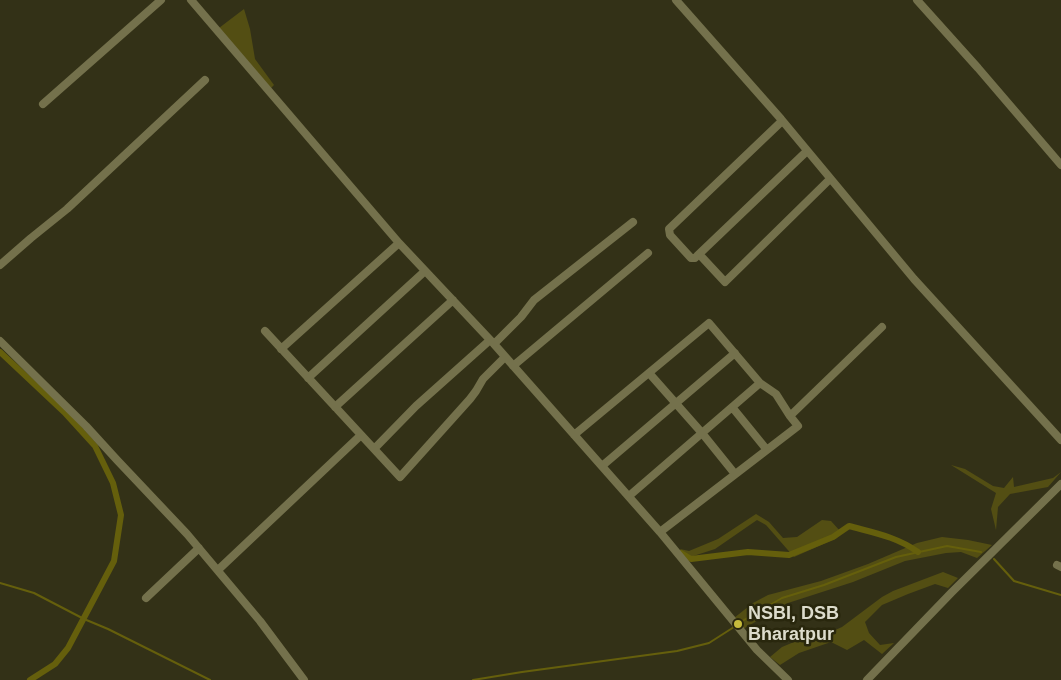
<!DOCTYPE html>
<style>
body{margin:0}
canvas{display:block;background:#333117}
</style>
<canvas width="1061" height="680"></canvas>
<script>
const ctx = document.querySelector('canvas').getContext('2d');
ctx.lineJoin = 'round';
function fill(path, color) {
  ctx.fillStyle = color;
  ctx.fill(path, 'evenodd');
}
function stroke(path, color, width, dash) {
  ctx.strokeStyle = color;
  ctx.lineWidth = width;
  ctx.lineCap = dash ? 'butt' : 'round';
  ctx.setLineDash(dash || []);
  ctx.stroke(path);
}
function drawText(font, color, halo, rows, align = 'center') {
  ctx.font = font + ' Arial,sans-serif';
  ctx.lineWidth = 5;
  ctx.setLineDash([]);
  ctx.textBaseline = 'middle';
  ctx.strokeStyle = halo;
  ctx.fillStyle = color;
  for (const [text, x, y, turn = 0] of rows) {
    ctx.save();
    ctx.translate(x, y);
    ctx.rotate((+turn || 0) * Math.PI / 180);
    ctx.textAlign = isNaN(turn) ? turn : align;
    if (halo) ctx.strokeText(text, 0, 0);
    ctx.fillText(text, 0, 0);
    ctx.restore();
  }
}
fill(new Path2D(`
 M 244,9 L 250,29 L 255,59 L 274,85 L 271,88 L 219,28 Z
 M 951,465 L 965,469 L 993,486 L 1004,488 L 1013,477 L 1014,487 L 1053,478 L 1061,472 L 1048,487 L 1010,494 L 998,507 L 996,530 L 991,509 L 996,493 Z
 M 756,514 L 769,522 L 783,538 L 797,537 L 822,520 L 831,521 L 840,531 L 837,538 L 794,557 L 766,525 L 757,520 L 715,549 L 687,558 L 680,549 L 689,551 L 718,539 Z
 M 942,537 L 968,540 L 992,545 L 977,558 L 961,552 L 946,553 L 905,561 L 853,582 L 788,603 L 743,629 L 734,618 L 753,603 L 768,595 L 821,581 L 868,564 L 917,543 Z
 M 943,572 L 958,578 L 948,588 L 935,584 L 908,594 L 882,605 L 865,622 L 869,633 L 880,645 L 894,643 L 882,654 L 864,640 L 847,650 L 831,642 L 799,653 L 780,665 L 770,657 L 782,647 L 794,642 L 815,639 L 842,627 L 882,597 L 893,591 Z`), '#534e13');
stroke(new Path2D(`
 M 994,559 L 1014,581 L 1061,595
 M 0,583 L 34,593 L 84,619 L 108,629 L 210,680
 M 744,620 L 782,598 L 824,585 L 896,557 L 947,546 L 981,552
 M 473,680 L 522,672 L 677,651 L 709,643 L 734,627`), '#655f0c', 2);
stroke(new Path2D(`
 M 0,352 L 64,412 L 95,446 L 113,483 L 121,515 L 114,561 L 68,648 L 55,664 L 30,680
 M 681,553 L 691,559 L 748,552 L 789,555 L 833,537 L 849,526 C 875,533 897,537 918,552`), '#655f0c', 6);
stroke(new Path2D(`
 M 191,0 L 399,243 L 494,344 L 660,532 L 757,650 L 788,680
 M 676,0 L 781,119 L 914,279 L 1061,440
 M 917,0 L 978,68 L 1061,165
 M 43,104 L 161,0
 M 782,121 L 669,229 L 670,235 L 691,258 L 695,258 L 697,256 L 807,151
 M 699,254 L 725,282 L 830,179
 M 0,265 L 31,238 L 67,209 L 205,80
 M 265,331 L 400,477 L 470,399 L 476,391 L 483,379 L 505,357
 M 0,341 L 86,426 L 117,460 L 187,534 L 260,621 L 304,680
 M 494,344 L 521,317 L 534,300 L 633,222
 M 281,349 L 399,243
 M 513,366 L 648,253
 M 649,373 L 702,433 L 735,474
 M 308,378 L 425,271
 M 335,407 L 453,300
 M 732,407 L 767,450
 M 790,416 L 882,327
 M 574,435 L 709,323 L 760,383 L 776,394 L 790,416 L 798,426 L 660,532
 M 374,449 L 416,406 L 490,340
 M 602,466 L 735,353
 M 629,496 L 760,383
 M 1057,565 L 1061,567
 M 218,570 L 361,435
 M 146,598 L 199,548
 M 867,680 L 952,592 L 1061,484`), '#74714c', 8);
for (const [x, y, r, color] of [
 [738,624,5,"#c6bc3c"]
]) {
  const dot = new Path2D();
  dot.arc(x, y, r, 0, 2 * Math.PI);
  ctx.fillStyle = color;
  ctx.fill(dot);
  stroke(dot, '#29270d', 2);
}
drawText('bold 18px', '#dddccc', '#29270d', [
 ["NSBI, DSB",748,614],
 ["Bharatpur",748,635]
], 'left');
</script>
